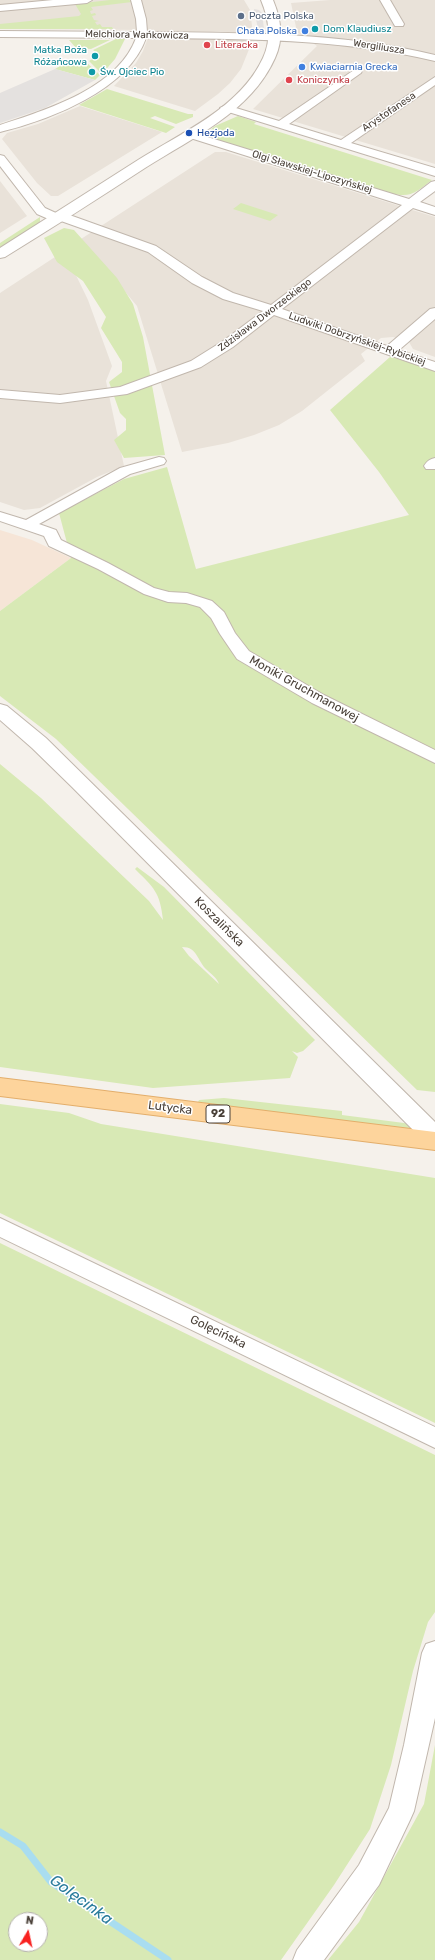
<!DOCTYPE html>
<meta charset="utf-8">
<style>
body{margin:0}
#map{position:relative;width:435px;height:1960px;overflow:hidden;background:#f5f1eb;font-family:Rubik,sans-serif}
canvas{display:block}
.north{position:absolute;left:8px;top:1912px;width:40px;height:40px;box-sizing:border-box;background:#fff;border:1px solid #b7b3b0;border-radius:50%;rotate:9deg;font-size:11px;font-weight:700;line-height:16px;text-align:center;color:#4a4139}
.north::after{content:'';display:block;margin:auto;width:14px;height:18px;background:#f82220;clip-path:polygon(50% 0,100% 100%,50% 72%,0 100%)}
</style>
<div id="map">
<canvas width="435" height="1960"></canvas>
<div class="north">N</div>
</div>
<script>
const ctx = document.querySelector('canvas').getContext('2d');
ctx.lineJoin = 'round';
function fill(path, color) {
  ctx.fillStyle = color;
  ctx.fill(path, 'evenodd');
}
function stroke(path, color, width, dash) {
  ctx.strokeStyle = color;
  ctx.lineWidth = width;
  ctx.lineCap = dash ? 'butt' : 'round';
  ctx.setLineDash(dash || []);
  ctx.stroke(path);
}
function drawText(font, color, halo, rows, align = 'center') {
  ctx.font = font + ' Rubik,sans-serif';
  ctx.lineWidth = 3;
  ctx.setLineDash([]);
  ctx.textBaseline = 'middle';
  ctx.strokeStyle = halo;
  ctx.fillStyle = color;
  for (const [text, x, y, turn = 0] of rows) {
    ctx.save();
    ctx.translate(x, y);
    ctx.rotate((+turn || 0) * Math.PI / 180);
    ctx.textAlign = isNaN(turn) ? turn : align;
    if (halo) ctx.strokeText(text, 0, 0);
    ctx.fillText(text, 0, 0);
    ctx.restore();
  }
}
fill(new Path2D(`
 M 0,0 L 244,0 L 250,10 L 253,34 L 252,42 L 241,69 L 230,83 L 218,94 L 195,111 L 114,86 L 136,63 L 143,51 L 151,30 L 0,29 Z
 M 330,0 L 435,0 L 435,164 L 253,109 L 317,46 L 297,32 L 291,3 Z
 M 80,106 L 162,132 L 58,196 L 51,196 L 37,183 L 2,139 L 7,133 L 38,124 Z
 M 215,152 L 226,152 L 435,217 L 435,357 L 413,349 L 409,342 L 393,337 L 381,338 L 361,354 L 365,361 L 302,411 L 279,425 L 254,435 L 228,443 L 182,452 L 137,306 L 81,239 Z
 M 0,181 L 27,216 L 0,233 Z
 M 55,257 L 72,267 L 88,300 L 112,366 L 106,381 L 124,466 L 97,477 L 40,508 L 24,510 L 0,502 L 0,293 Z`), '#e9e2d9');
fill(new Path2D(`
 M 0,530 L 32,540 L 71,558 L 0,611 Z`), '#f6e5d7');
fill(new Path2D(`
 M 110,0 L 129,0 L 132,2 L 91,7 L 93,10 L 90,11 L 91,14 L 95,13 L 96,15 L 92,16 L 94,20 L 99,21 L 95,22 L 97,25 L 100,24 L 102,27 L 112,27 L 113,29 L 0,29 L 0,24 L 79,16 L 81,14 L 75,4 Z
 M 116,39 L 125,39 L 115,59 L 102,74 L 89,61 L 97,56 L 98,54 L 93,50 Z
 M 69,40 L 110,40 L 91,49 L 76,48 Z
 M 69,61 L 86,62 L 100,75 L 95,80 L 55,69 Z
 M 107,89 L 188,114 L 193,114 L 193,117 L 176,124 L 155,116 L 150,118 L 175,127 L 166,133 L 79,105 Z
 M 238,116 L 256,122 L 254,124 L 432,180 C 417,191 411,199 391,193 L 389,194 L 215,140 L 218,138 L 205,134 L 215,126 Z
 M 241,203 L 278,215 L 270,221 L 233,209 Z
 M 40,217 L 40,224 L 0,249 L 0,243 Z
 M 64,228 L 74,230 L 117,278 L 133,304 L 143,337 L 165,455 L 124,458 L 114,440 L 126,430 L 126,419 L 120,413 L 109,382 L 122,372 L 122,362 L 101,328 L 106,317 L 83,281 L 57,262 L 44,238 Z
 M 390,357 L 435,367 L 435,1092 L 417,1090 L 56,739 L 0,696 L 0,611 L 71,558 L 59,513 L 124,479 L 167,467 L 196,569 L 409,515 L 379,472 L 330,410 Z
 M 0,764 L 41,798 L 149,901 L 163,920 C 160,892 154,888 135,869 L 137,867 L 164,887 L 315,1040 L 303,1051 L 297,1053 L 292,1051 L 298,1057 L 290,1078 L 153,1088 L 0,1067 ZM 182,947 C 198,947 197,961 207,970 C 212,975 216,977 219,984 L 189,956 Z
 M 224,1098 L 342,1111 L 342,1115 L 435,1127 L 435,1133 L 198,1102 L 199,1100 Z
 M 0,1104 L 69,1113 L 101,1124 L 435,1178 L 435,1423 L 0,1213 Z
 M 0,1243 L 435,1455 L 435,1612 L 428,1622 L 413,1671 L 391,1765 L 370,1829 L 334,1885 L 281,1960 L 0,1960 ZM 16,1920 L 40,1920 L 40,1944 L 16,1944 Z
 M 435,1745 L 435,1960 L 328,1960 L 359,1922 L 424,1804 Z`), '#d8e9b5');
fill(new Path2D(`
 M 254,9 L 259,10 L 262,13 L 264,29 L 263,30 L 258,29 Z
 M 55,69 L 95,80 L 45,108 L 0,123 L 0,93 Z`), '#e4e1df');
stroke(new Path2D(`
 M 0,1832 L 23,1846 L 51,1882 L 168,1960`), '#a9ddf0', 7);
const minor = new Path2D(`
 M 53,0 L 92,0 L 87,3 L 0,11 L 0,5 Z
 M 131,0 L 141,0 L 146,19 L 147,32 C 244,33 341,32 435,55 L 435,61 C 340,38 243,39 146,38 C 128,90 50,120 0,132 L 0,125 C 46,110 118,88 136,38 L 0,37 L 0,31 L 137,32 L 136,19 Z
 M 380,0 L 390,0 L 404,24 L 403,26 L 395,26 Z
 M 357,68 L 361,69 L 362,71 L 361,73 L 289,124 L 341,140 L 435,77 L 435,85 L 351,143 L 435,168 L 435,176 L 222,110 L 220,108 L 226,105 L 279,121 Z
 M 188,131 L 409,199 L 431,182 L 435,181 L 435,191 L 420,202 L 435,207 L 435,215 L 413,208 L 282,309 L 387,346 L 430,309 L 435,308 L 435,319 L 399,350 L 435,362 L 435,371 L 274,315 L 233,347 L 201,367 L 127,394 L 60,403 L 0,398 L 0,390 L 60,395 L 120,387 L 191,361 L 223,341 L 263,311 L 223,299 L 192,283 L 148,252 L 61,221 L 53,221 L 37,214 L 0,166 L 0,155 L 4,156 L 45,208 L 56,213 L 64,213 L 156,246 L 202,277 L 233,293 L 271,305 L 402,205 L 184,136 L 182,134 Z
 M 159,457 L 164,458 L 166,461 L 164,464 L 130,474 L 39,524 L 56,530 L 61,540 L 108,563 L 154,588 L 169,592 L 187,593 L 212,601 L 224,612 L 235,633 L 249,651 L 324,695 L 435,750 L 435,763 L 312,703 L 237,659 L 220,634 L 211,618 L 200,607 L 186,603 L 168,602 L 144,594 L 98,569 L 49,546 L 44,536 L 0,521 L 0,512 L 26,520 L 120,468 Z
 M 435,458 L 435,469 L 426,469 L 424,466 C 427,461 430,459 435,458 Z
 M 0,1218 L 435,1427 L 435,1448 L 0,1237 Z
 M 435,1641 L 435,1718 L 414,1811 L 410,1820 L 379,1885 L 324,1960 L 293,1960 L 297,1950 L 359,1865 L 389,1808 L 404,1745 L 422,1653 L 426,1644 Z`);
const tertiary = new Path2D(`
 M 261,0 L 273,0 C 281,19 284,39 275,58 C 251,112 192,138 145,168 C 99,198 52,228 5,257 L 0,258 L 0,248 C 46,219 92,189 138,160 C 181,133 240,108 263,58 C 272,39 269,19 261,0 Z
 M 0,704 L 7,706 L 46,738 L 435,1122 L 435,1146 L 427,1144 L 72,787 L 32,748 L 0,720 Z`);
const primary = new Path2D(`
 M 0,1078 L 435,1132 L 435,1150 L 0,1096 Z`);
stroke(minor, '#c1b7ad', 2);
stroke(tertiary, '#c1b7ad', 2);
stroke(primary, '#e3ae6b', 2);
fill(minor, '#fff');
fill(tertiary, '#fff');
fill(primary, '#fdd49c');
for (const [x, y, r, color] of [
 [241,16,4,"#5c6f8a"],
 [315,29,4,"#0f9aa8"],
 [305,31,4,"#3f7fe0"],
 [207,45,4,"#e0444e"],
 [95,56,4,"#0f9aa8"],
 [302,67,4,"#3f7fe0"],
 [92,72,4,"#0f9aa8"],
 [289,80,4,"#e0444e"],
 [189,133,4,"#1a4fb4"]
]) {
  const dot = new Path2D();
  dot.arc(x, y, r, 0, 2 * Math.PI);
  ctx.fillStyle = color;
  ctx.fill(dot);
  stroke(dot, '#fff', 1.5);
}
drawText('10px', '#4e5e75', '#fff', [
 ["Poczta Polska",249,16]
], 'left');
drawText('10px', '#0d838f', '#fff', [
 ["Dom Klaudiusz",323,29],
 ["Matka Boża",87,50,"right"],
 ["Różańcowa",87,62,"right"],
 ["Św. Ojciec Pio",100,72]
], 'left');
drawText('10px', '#366cbe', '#fff', [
 ["Chata Polska",297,31],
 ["Kwiaciarnia Grecka",310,67,"left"]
], 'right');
drawText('10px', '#4a4139', '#fff', [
 ["Melchiora Wańkowicza",137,35,1],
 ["Wergiliusza",379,47,9],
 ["Arystofanesa",389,112,-34],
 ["Olgi Sławskiej-Lipczyńskiej",312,172,17],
 ["Zdzisława Dworzeckiego",265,315,-37],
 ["Ludwiki Dobrzyńskiej-Rybickiej",357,339,19]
]);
drawText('10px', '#be3a42', '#fff', [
 ["Literacka",215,45],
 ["Koniczynka",297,80]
], 'left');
drawText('10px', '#164399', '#fff', [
 ["Hezjoda",197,133]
], 'left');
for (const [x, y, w] of [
 [218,1114,24]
]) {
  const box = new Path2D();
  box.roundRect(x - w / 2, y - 9, w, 18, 3);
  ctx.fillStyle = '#fff';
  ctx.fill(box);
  stroke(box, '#4a4139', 1);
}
drawText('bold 11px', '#4a4139', null, [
 ["92",218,1114]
]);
drawText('12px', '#4a4139', '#fff', [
 ["Moniki Gruchmanowej",304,689,29],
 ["Koszalińska",219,922,45],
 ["Lutycka",170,1108,7],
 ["Golęcińska",218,1332,26]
]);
drawText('italic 16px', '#2c7d9d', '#fff', [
 ["Golęcinka",81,1900,36]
]);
</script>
